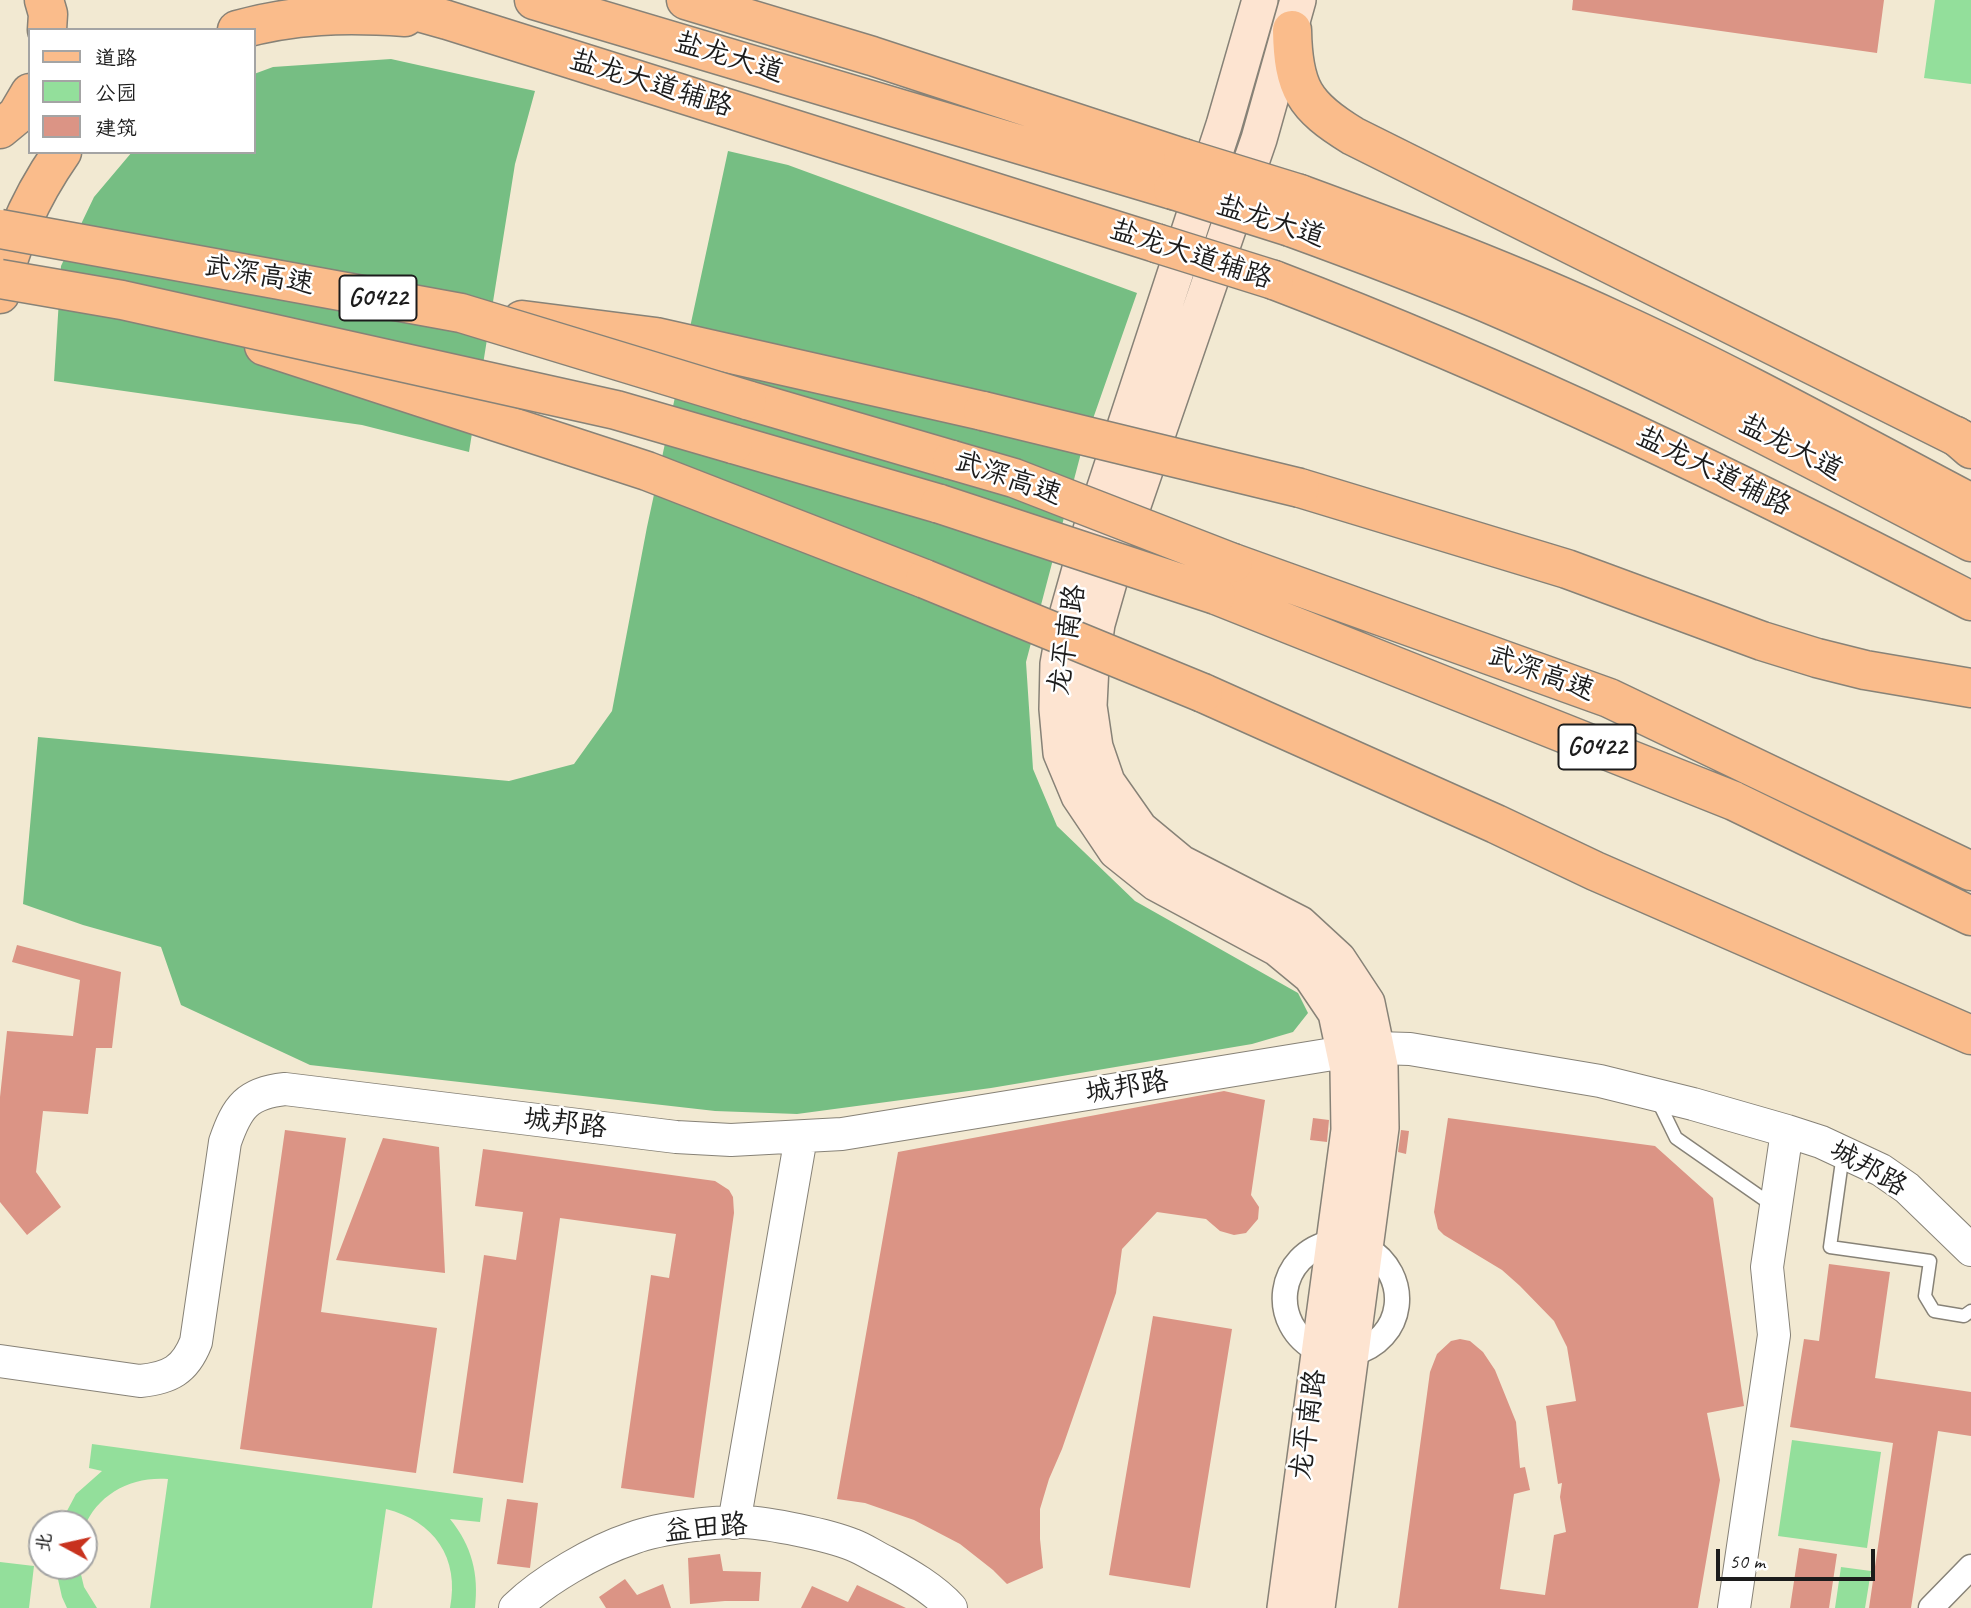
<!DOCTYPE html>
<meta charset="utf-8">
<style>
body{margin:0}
#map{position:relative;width:1971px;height:1608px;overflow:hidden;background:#f2e9d2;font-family:Caveat,"LXGW WenKai TC",sans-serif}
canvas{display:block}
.legend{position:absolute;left:28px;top:28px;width:228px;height:126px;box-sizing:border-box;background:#fff;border:2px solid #a4a4a4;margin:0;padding:9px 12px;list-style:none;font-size:21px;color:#1c1c1c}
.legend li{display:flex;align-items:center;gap:14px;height:35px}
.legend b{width:35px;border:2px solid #a4a4a4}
.north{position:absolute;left:28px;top:1510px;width:70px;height:70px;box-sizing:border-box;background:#fff;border:2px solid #a4a4a4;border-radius:50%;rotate:278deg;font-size:19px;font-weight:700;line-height:28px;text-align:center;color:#1c1c1c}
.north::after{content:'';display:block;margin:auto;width:24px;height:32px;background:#c8321e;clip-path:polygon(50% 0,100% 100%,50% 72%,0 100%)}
.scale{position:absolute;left:1716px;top:1549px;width:159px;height:32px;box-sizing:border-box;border:4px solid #1c1c1c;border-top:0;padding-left:9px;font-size:21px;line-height:24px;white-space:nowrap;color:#1c1c1c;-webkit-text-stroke:5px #fff;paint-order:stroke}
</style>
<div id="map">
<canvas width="1971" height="1608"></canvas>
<ul class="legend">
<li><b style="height:9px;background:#fabc8b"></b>道路</li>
<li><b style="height:19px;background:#93df9b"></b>公园</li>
<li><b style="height:19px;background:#db9485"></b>建筑</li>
</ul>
<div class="north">北</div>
<div class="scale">50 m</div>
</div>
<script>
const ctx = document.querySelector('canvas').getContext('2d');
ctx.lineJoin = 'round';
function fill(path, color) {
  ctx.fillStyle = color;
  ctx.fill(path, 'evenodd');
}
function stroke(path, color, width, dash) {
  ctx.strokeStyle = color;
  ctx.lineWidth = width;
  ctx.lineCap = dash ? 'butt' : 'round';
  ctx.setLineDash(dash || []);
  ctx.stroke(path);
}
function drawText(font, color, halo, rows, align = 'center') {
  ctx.font = font + ' Caveat,"LXGW WenKai TC",sans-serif';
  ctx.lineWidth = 5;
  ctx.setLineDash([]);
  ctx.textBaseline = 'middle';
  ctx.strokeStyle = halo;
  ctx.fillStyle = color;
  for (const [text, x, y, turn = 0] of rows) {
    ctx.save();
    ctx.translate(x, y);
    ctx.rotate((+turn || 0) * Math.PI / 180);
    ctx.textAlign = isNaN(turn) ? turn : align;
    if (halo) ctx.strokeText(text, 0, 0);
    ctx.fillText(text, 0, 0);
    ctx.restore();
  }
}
fill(new Path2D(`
 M 1935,0 L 1971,0 L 1971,84 L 1924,78 Z
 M 1792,1440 L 1881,1452 L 1867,1548 L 1778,1536 Z
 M 92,1444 L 483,1498 L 480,1522 L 450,1519 C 472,1546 479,1574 475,1608 L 450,1608 C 460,1558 434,1521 386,1509 L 372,1608 L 150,1608 L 168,1479 C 132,1476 97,1494 84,1528 L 84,1524 L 60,1524 L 76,1494 L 102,1471 L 89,1468 Z
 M 0,1562 L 34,1566 L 29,1608 L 0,1608 Z
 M 55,1566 L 79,1566 L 84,1587 L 97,1608 L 67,1608 L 62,1597 Z
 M 1841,1567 L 1871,1571 L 1865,1608 L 1835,1608 Z`), '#93df9b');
fill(new Path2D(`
 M 391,59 L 535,91 L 515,164 L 469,452 L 362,425 L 54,381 L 61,266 L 94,197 L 132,152 L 254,152 L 254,74 L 273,67 Z
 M 728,151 L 788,165 L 1137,293 L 1081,453 L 1026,662 L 1033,769 L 1057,826 L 1135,901 L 1298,993 L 1308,1013 L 1293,1032 L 1252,1044 L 991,1088 L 797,1114 L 715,1111 L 310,1065 L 181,1005 L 161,947 L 83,925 L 23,904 L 38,737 L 509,781 L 574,764 L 612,711 L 647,527 Z`), '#76be83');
fill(new Path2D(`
 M 1573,0 L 1884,0 L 1877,53 L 1572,10 Z
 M 17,945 L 121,972 L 112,1048 L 96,1048 L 88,1114 L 43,1111 L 36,1172 L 61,1207 L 27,1235 L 0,1202 L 0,1097 L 7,1031 L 73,1036 L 80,980 L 12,962 Z
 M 1224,1091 L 1265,1100 L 1251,1195 L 1259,1207 L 1258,1219 L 1246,1233 L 1234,1235 L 1220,1231 L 1206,1219 L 1157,1212 L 1122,1249 L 1116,1293 L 1062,1449 L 1049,1479 L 1040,1509 L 1040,1539 L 1043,1568 L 1007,1584 L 993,1570 L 960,1544 L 914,1520 L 865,1503 L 837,1499 L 898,1152 Z
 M 1313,1118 L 1329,1120 L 1327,1142 L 1310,1140 Z
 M 1448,1118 L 1655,1146 L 1713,1198 L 1744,1406 L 1707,1413 L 1720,1480 L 1698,1608 L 1398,1608 L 1430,1372 L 1437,1354 L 1451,1341 L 1460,1339 L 1470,1341 L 1483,1352 L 1495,1370 L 1516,1422 L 1520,1468 L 1525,1467 L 1530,1490 L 1514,1494 L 1500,1589 L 1545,1595 L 1554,1535 L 1566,1532 L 1560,1497 L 1562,1483 L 1558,1484 L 1546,1406 L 1576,1401 L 1567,1347 L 1554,1321 L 1520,1286 L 1502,1270 L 1444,1235 L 1438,1229 L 1434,1212 Z
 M 285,1130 L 346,1138 L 321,1312 L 437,1328 L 416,1473 L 240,1449 Z
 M 1401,1130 L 1409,1131 L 1406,1154 L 1398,1152 Z
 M 383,1138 L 439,1147 L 445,1273 L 336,1260 Z
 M 483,1149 L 715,1181 L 729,1190 L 733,1197 L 734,1213 L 694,1498 L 621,1488 L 651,1275 L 669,1278 L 676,1234 L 560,1218 L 523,1483 L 453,1473 L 484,1255 L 516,1260 L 523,1212 L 475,1206 Z
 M 1829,1264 L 1890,1272 L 1875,1378 L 1971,1392 L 1971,1436 L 1938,1431 L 1911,1608 L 1869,1608 L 1893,1443 L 1790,1427 L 1804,1339 L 1819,1341 Z
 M 1153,1316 L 1232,1329 L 1190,1588 L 1109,1575 Z
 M 507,1499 L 538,1503 L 530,1568 L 497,1564 Z
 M 1799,1548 L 1837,1554 L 1829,1608 L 1790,1608 Z
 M 720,1554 L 723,1571 L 761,1572 L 759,1601 L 725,1601 L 690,1604 L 688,1558 Z
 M 625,1579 L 637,1595 L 663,1584 L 671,1608 L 606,1608 L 599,1597 Z
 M 857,1585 L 906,1608 L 801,1608 L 812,1586 L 848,1602 Z`), '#db9485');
const service = new Path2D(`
 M 1657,1099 L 1676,1138 L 1775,1207
 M 1843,1154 L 1830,1247 L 1930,1261 L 1925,1296 L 1934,1311 L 1964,1316 L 1971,1311`);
const minor = new Path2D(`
 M 1319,1351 C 1267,1325 1276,1253 1334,1242
 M 1351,1354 C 1406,1340 1413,1275 1365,1247
 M 1931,1608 L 1971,1567`);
const tertiary = new Path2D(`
 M 0,1361 L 140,1381 C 170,1378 185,1370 196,1342 L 225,1142 C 237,1107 247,1093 285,1089 L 676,1137 L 731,1140 L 842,1134 L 1345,1052 L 1377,1048 L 1410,1049 L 1600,1081 L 1693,1104 L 1787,1131 L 1821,1142 L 1881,1170 L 1907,1188 L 1971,1250
 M 734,1523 L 801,1137
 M 515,1608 C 544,1580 594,1551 633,1538 C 660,1528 714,1521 743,1522 C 770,1523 828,1535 853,1545 C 864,1549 875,1557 886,1562 C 908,1574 934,1589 951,1608
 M 1734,1608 L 1774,1335 L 1767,1267 L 1787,1131`);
const secondary = new Path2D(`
 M 1260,0 L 1224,125 L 1091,530 L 1066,619 L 1058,664 L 1057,709 L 1061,753 L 1079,796 L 1116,851 L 1156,883 L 1277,948 L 1311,976 L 1336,1013 L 1348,1070 L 1349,1130 L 1285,1608
 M 1298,0 L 1259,139 L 1121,540 L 1097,624 L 1091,665 L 1089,706 L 1095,747 L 1107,782 L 1140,829 L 1181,863 L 1300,924 L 1338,959 L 1367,1003 L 1380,1066 L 1381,1128 L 1317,1608`);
const primary = new Path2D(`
 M 44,0 L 48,14 L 47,30
 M 376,0 L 447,20 L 1156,243
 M 237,30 C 294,14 345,13 405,17
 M 1292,30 C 1293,88 1304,106 1353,136 L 1971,444
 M 0,129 L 17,115 L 30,93
 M 1274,280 C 1513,371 1743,483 1971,601
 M 0,294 C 10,242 32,195 62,152`);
const trunk = new Path2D(`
 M 534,0 L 1173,190
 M 686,0 L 872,56 L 1183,158
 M 1300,194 C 1406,233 1513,273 1616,321 C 1737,376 1853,441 1971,503
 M 1290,227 C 1356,251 1422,276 1487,303 C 1653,374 1812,459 1971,542
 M 1956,436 L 1971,449`);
const motorway = new Path2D(`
 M 522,320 L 656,337 L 983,411
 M 264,346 L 647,471 L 925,579
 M 747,400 L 952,460
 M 733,444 L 940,504
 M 1300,488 L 1567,569 L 1762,641 L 1817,658 L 1865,670 L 1971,688
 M 1233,563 L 1609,698 L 1971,871
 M 1216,595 L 1734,801 L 1971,916
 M 1203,693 L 1496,824 L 1595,871 L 1971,1035`);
stroke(service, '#878277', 15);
stroke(minor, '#878277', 27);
stroke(tertiary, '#878277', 34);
stroke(secondary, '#878277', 38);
stroke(primary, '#878277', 41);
stroke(trunk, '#878277', 41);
stroke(motorway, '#878277', 41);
stroke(service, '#fff', 12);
stroke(minor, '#fff', 24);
stroke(tertiary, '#fff', 32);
stroke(secondary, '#fde4d1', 35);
stroke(primary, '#fabc8b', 38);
stroke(trunk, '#fabc8b', 38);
stroke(motorway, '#fabc8b', 38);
const primaryBridge = new Path2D(`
 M 1156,243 L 1274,280`);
const trunkBridge = new Path2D(`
 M 1183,158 L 1300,194
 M 1173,190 L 1290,227`);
const motorwayBridge = new Path2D(`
 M 0,229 L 461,313 L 747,400
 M 0,279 L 122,300 L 616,410 L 733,444
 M 983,411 L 1300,488
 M 952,460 L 1014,478 L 1233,563
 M 940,504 L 1216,595
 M 925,579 L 1203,693`);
stroke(primaryBridge, '#878277', 41, []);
stroke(trunkBridge, '#878277', 41, []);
stroke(motorwayBridge, '#878277', 41, []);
stroke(primaryBridge, '#fabc8b', 38);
stroke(trunkBridge, '#fabc8b', 38);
stroke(motorwayBridge, '#fabc8b', 38);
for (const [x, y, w] of [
 [378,298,77],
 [1597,747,77]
]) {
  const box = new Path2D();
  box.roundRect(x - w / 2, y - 22.5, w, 45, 5);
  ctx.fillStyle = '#fff';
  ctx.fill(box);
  stroke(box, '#1c1c1c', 2);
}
drawText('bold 26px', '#1c1c1c', null, [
 ["G0422",378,298],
 ["G0422",1597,747]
]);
drawText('28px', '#1c1c1c', '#fff', [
 ["盐龙大道",729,58,17],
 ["盐龙大道辅路",651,84,17],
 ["盐龙大道",1271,222,18],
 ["盐龙大道辅路",1191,255,18],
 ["武深高速",259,276,10],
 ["盐龙大道",1791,448,27],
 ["盐龙大道辅路",1714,472,26],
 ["武深高速",1008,479,19],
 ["龙平南路",1068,640,-81],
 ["武深高速",1541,674,20],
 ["城邦路",1127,1088,-9],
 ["城邦路",565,1124,7],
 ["城邦路",1868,1169,30],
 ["龙平南路",1309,1425,-82],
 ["益田路",706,1529,-5]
]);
</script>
